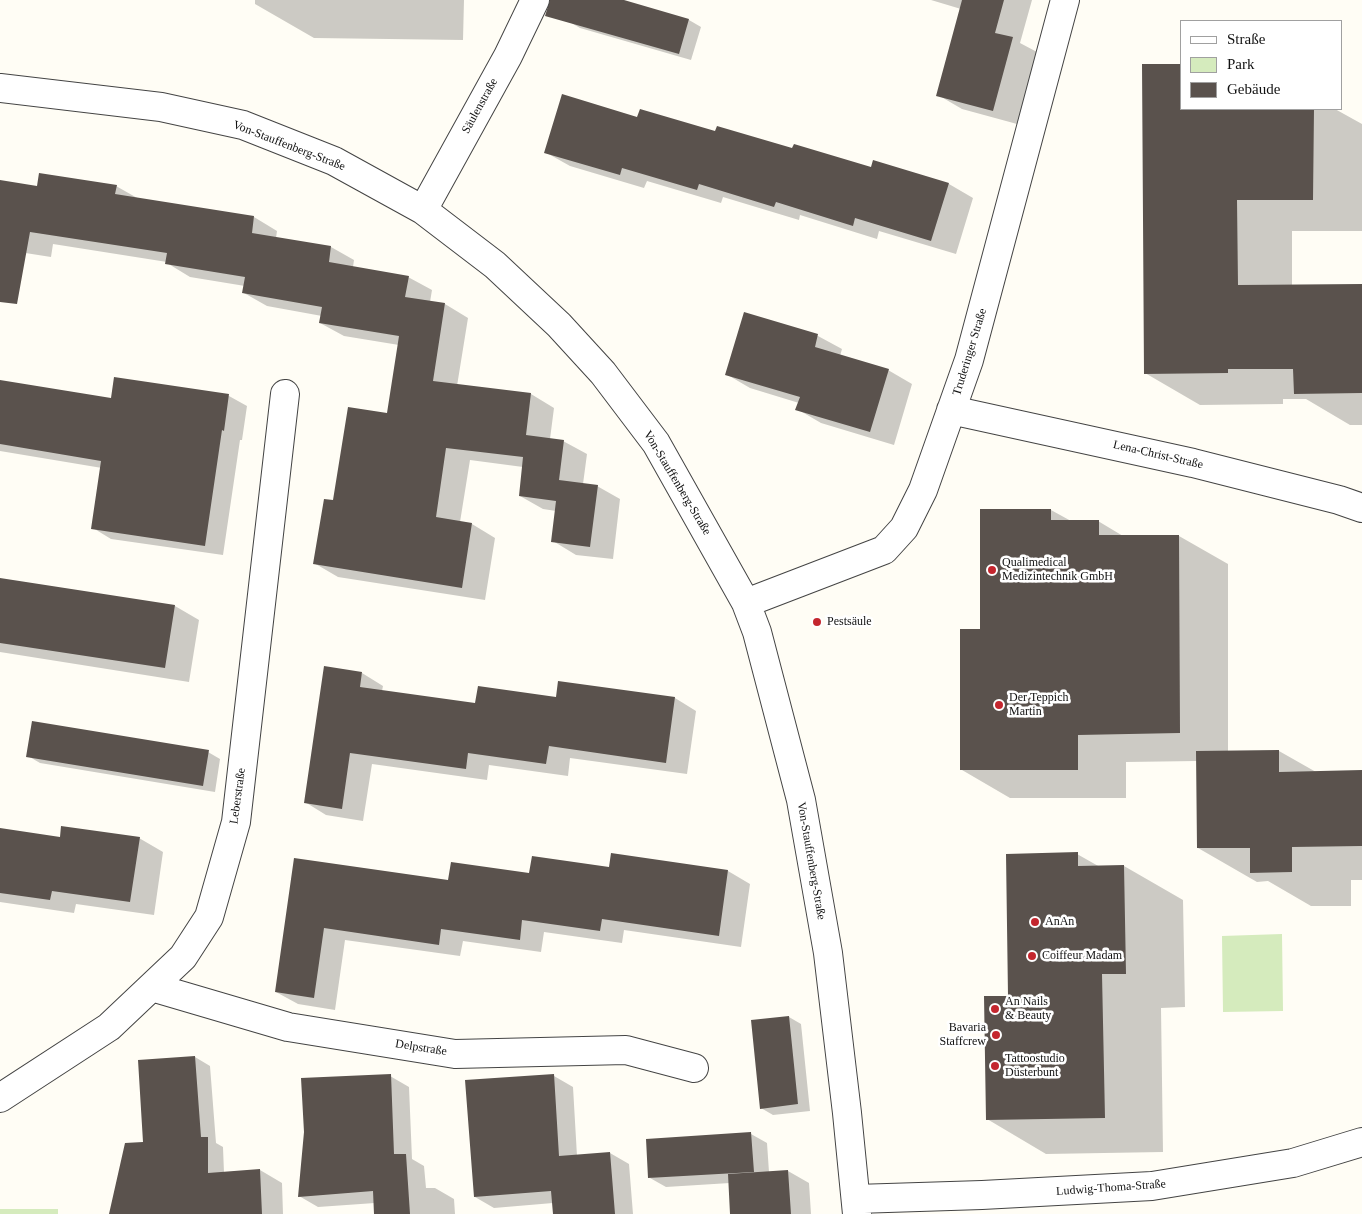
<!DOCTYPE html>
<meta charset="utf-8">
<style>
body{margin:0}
#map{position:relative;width:1362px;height:1214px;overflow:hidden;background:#fffdf5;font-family:"Times New Roman",serif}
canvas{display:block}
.legend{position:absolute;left:1180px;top:20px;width:162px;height:90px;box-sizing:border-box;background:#fff;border:1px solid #a0a0a0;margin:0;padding:6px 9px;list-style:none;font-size:15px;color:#111}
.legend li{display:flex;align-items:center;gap:10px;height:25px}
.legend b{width:25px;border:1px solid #a0a0a0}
</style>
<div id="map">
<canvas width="1362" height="1214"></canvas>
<ul class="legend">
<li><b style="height:6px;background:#fff"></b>Straße</li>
<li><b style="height:14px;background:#d5ebbd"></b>Park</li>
<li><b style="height:14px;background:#5a524d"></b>Gebäude</li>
</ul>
</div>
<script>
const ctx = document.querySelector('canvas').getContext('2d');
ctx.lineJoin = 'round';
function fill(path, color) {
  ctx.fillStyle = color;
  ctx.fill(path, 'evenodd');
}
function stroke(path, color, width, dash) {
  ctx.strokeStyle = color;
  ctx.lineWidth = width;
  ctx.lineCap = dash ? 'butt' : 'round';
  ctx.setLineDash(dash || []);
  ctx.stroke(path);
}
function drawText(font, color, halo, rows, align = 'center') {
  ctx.font = font + ' "Times New Roman",serif';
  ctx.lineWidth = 5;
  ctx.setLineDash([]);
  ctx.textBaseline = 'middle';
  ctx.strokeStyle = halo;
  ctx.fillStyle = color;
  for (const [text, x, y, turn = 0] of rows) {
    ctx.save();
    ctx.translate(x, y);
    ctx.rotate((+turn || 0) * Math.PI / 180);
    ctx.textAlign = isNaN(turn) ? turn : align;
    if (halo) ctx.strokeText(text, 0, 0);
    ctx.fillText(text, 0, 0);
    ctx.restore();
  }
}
fill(new Path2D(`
 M 1282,934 L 1283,1011 L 1223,1012 L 1222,936 Z
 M 0,1209 L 58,1209 L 58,1214 L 0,1214 Z`), '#d5ebbd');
fill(new Path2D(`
 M 255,0 L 464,0 L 463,40 L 314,38 L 255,4 Z
 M 574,0 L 619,0 L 689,20 L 701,27 L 691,60 L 580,28 L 568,21 Z
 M 931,0 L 1032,0 L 1020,43 L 1037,52 L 1017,124 L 962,109 L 938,95 L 961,9 Z
 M 1181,109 L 1335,109 L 1362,124 L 1362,231 L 1292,231 L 1292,286 L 1362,285 L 1362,425 L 1350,425 L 1306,399 L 1283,399 L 1283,404 L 1200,405 L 1145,373 Z
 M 638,118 L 716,133 L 872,169 L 874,162 L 949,184 L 973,198 L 956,254 L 879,231 L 877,239 L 800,215 L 799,220 L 723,197 L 721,203 L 647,181 L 644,188 L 570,166 L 545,152 Z
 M 0,181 L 38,187 L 116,186 L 139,199 L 254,217 L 277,231 L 276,238 L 331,247 L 354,260 L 353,267 L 408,277 L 432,290 L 430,302 L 445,304 L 468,318 L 457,386 L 531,394 L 554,408 L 550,439 L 563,441 L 587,454 L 583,484 L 597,486 L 620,499 L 613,559 L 576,555 L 553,541 L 556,511 L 543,509 L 520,496 L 523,467 L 470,460 L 460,522 L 472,524 L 495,538 L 485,600 L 338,577 L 314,563 L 334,502 L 388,415 L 399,345 L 344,336 L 320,323 L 322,316 L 267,306 L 244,293 L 245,286 L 190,277 L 167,263 L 167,262 L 53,244 L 51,257 L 0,249 Z
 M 745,313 L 818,336 L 842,349 L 840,356 L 888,370 L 912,384 L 894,445 L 821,423 L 797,409 L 799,403 L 750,388 L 726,374 Z
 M 115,378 L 229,396 L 247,406 L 242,440 L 240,440 L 223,555 L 111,539 L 93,528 L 102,468 L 0,451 L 0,381 L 112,400 Z
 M 981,510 L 1051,510 L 1071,521 L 1098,521 L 1123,536 L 1179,536 L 1228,564 L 1228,752 L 1279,751 L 1316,772 L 1362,772 L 1362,880 L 1351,880 L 1351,906 L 1311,906 L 1268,881 L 1257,882 L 1198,848 L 1197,761 L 1126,762 L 1126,798 L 1010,798 L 962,770 L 982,630 Z
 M 0,579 L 175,606 L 199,620 L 189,682 L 0,652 Z
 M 362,673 L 383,686 L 382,691 L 476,705 L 557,699 L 559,682 L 675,698 L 696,711 L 687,774 L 570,758 L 568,776 L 489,765 L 487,780 L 372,764 L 363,821 L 326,815 L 305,802 Z
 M 208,752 L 220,759 L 215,792 L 40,763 L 28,756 Z
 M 0,830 L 61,838 L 139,838 L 163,852 L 154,915 L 76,904 L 74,913 L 0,902 Z
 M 1077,854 L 1100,867 L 1124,866 L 1183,900 L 1185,1007 L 1161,1008 L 1163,1152 L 1046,1154 L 987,1119 L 1010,998 Z
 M 295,860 L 449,881 L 530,874 L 728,871 L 750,884 L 741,947 L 624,930 L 622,943 L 544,932 L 541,952 L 463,941 L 460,956 L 345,940 L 335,1010 L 298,1004 L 276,992 Z
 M 789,1017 L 801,1024 L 810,1111 L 773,1115 L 761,1108 Z
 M 195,1057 L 210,1066 L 216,1143 L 223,1147 L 224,1173 L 260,1170 L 282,1183 L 283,1214 L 200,1214 L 145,1143 Z
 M 390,1076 L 409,1087 L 412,1159 L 424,1166 L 426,1188 L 435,1188 L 454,1199 L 455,1214 L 376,1214 L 375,1203 L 318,1207 L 299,1196 Z
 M 554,1076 L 573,1087 L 577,1156 L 610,1153 L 629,1164 L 633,1214 L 554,1214 L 553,1203 L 494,1208 L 475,1197 Z
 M 751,1134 L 767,1143 L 769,1172 L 788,1171 L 809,1183 L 811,1214 L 731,1214 L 730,1183 L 666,1187 L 650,1178 Z`), '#0003');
fill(new Path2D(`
 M 550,0 L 624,0 L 689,19 L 679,54 L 545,16 Z
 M 962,0 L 1004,0 L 995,33 L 1013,37 L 993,111 L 936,96 Z
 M 1142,64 L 1181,64 L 1181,109 L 1314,109 L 1313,200 L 1237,200 L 1238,285 L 1362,284 L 1362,393 L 1294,394 L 1293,369 L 1228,369 L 1228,373 L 1144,374 Z
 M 562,94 L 637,117 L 640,109 L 715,131 L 717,126 L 792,148 L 794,144 L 871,167 L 873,160 L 949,183 L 931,241 L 855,218 L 853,226 L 776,202 L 774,207 L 699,184 L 697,190 L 622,168 L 620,175 L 544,153 Z
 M 39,173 L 117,185 L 115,194 L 254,216 L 252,233 L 331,246 L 329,262 L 409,276 L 405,297 L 445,303 L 433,381 L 531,393 L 526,435 L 564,440 L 559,480 L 598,485 L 590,547 L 551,542 L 556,501 L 519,496 L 523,457 L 446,448 L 436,517 L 472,523 L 462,588 L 313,564 L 324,499 L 333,500 L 348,407 L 387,413 L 399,336 L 319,323 L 322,307 L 242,293 L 245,277 L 165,264 L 167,253 L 30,232 L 17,304 L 0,302 L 0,180 L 37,186 Z
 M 744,312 L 818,334 L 815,347 L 889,369 L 870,432 L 795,410 L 800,397 L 725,375 Z
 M 114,377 L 229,394 L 224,431 L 222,430 L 205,546 L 91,529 L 101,461 L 0,444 L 0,380 L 111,398 Z
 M 980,509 L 1051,509 L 1051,520 L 1099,520 L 1099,535 L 1179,535 L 1180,733 L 1078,735 L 1078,770 L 960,770 L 960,629 L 980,629 Z
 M 0,578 L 175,605 L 165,668 L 0,643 Z
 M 324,666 L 362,672 L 360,687 L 475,703 L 478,686 L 556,697 L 558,681 L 675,697 L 666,763 L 549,746 L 546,764 L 468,753 L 466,769 L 350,753 L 342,809 L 304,803 Z
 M 32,721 L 209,750 L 203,786 L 26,757 Z
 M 1279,750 L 1279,772 L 1362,770 L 1362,846 L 1292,847 L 1292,872 L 1250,873 L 1250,848 L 1197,848 L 1196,751 Z
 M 61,826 L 140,837 L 130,902 L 52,891 L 50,900 L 0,893 L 0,828 L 60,837 Z
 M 1078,852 L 1078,866 L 1124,865 L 1126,974 L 1102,974 L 1105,1118 L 986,1120 L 984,996 L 1008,996 L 1006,854 Z
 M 611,853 L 728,870 L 719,936 L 602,919 L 600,931 L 522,920 L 520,940 L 441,929 L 439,945 L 324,928 L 314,998 L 275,992 L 294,858 L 448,880 L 451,862 L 529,873 L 532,856 L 609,867 Z
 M 789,1016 L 798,1104 L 760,1109 L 751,1020 Z
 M 195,1056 L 201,1137 L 208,1137 L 208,1173 L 260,1169 L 262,1214 L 109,1214 L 125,1143 L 143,1142 L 138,1060 Z
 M 391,1074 L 394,1154 L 406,1154 L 410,1214 L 374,1214 L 373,1191 L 298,1197 L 304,1132 L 301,1078 Z
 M 554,1074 L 559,1156 L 610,1152 L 615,1214 L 553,1214 L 551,1191 L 474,1197 L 465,1080 Z
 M 751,1132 L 754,1172 L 648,1178 L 646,1139 Z
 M 788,1170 L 791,1214 L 730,1214 L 728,1174 Z`), '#5a524d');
const minor = new Path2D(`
 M 0,88 L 161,107 L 243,125 L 334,161 L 423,210 L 495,265 L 559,325 L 603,373 L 656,443 L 746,603 L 757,632 L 801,800 L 828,953 L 847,1113 L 857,1214
 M 423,210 L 508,56 L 535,0
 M 951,410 L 1193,463 L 1339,500 L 1362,508
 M 746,603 L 884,550 L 904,528 L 923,490 L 969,360 L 1065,0
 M 152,987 L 288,1027 L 455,1054 L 626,1050 L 694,1068
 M 0,1098 L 109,1027 L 183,957 L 209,917 L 236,822 L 285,394
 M 856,1199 L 982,1195 L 1152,1186 L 1293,1163 L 1362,1142`);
stroke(minor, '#444', 30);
stroke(minor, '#fff', 28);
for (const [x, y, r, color] of [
 [992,570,5,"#c4262e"],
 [817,622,5,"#c4262e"],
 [999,705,5,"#c4262e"],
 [1035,922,5,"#c4262e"],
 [1032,956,5,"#c4262e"],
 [995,1009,5,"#c4262e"],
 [996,1035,5,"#c4262e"],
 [995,1066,5,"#c4262e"]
]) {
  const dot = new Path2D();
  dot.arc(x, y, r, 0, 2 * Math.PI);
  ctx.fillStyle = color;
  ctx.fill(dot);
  stroke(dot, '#fff', 2);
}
drawText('12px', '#111', '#fff', [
 ["Säulenstraße",480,106,-61],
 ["Von-Stauffenberg-Straße",289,146,21],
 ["Truderinger Straße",970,352,-73],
 ["Lena-Christ-Straße",1158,455,13],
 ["Von-Stauffenberg-Straße",677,483,59],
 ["Leberstraße",238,796,-82],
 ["Von-Stauffenberg-Straße",811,861,80],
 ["Delpstraße",421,1048,9],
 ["Ludwig-Thoma-Straße",1111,1188,-4]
]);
drawText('12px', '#111', '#fff', [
 ["Qualimedical",1002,563],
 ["Medizintechnik GmbH",1002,577],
 ["Pestsäule",827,622],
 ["Der Teppich",1009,698],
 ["Martin",1009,712],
 ["AnAn",1045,922],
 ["Coiffeur Madam",1042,956],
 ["An Nails",1005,1002],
 ["& Beauty",1005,1016],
 ["Bavaria",986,1028,"right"],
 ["Staffcrew",986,1042,"right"],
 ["Tattoostudio",1005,1059],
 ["Düsterbunt",1005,1073]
], 'left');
</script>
